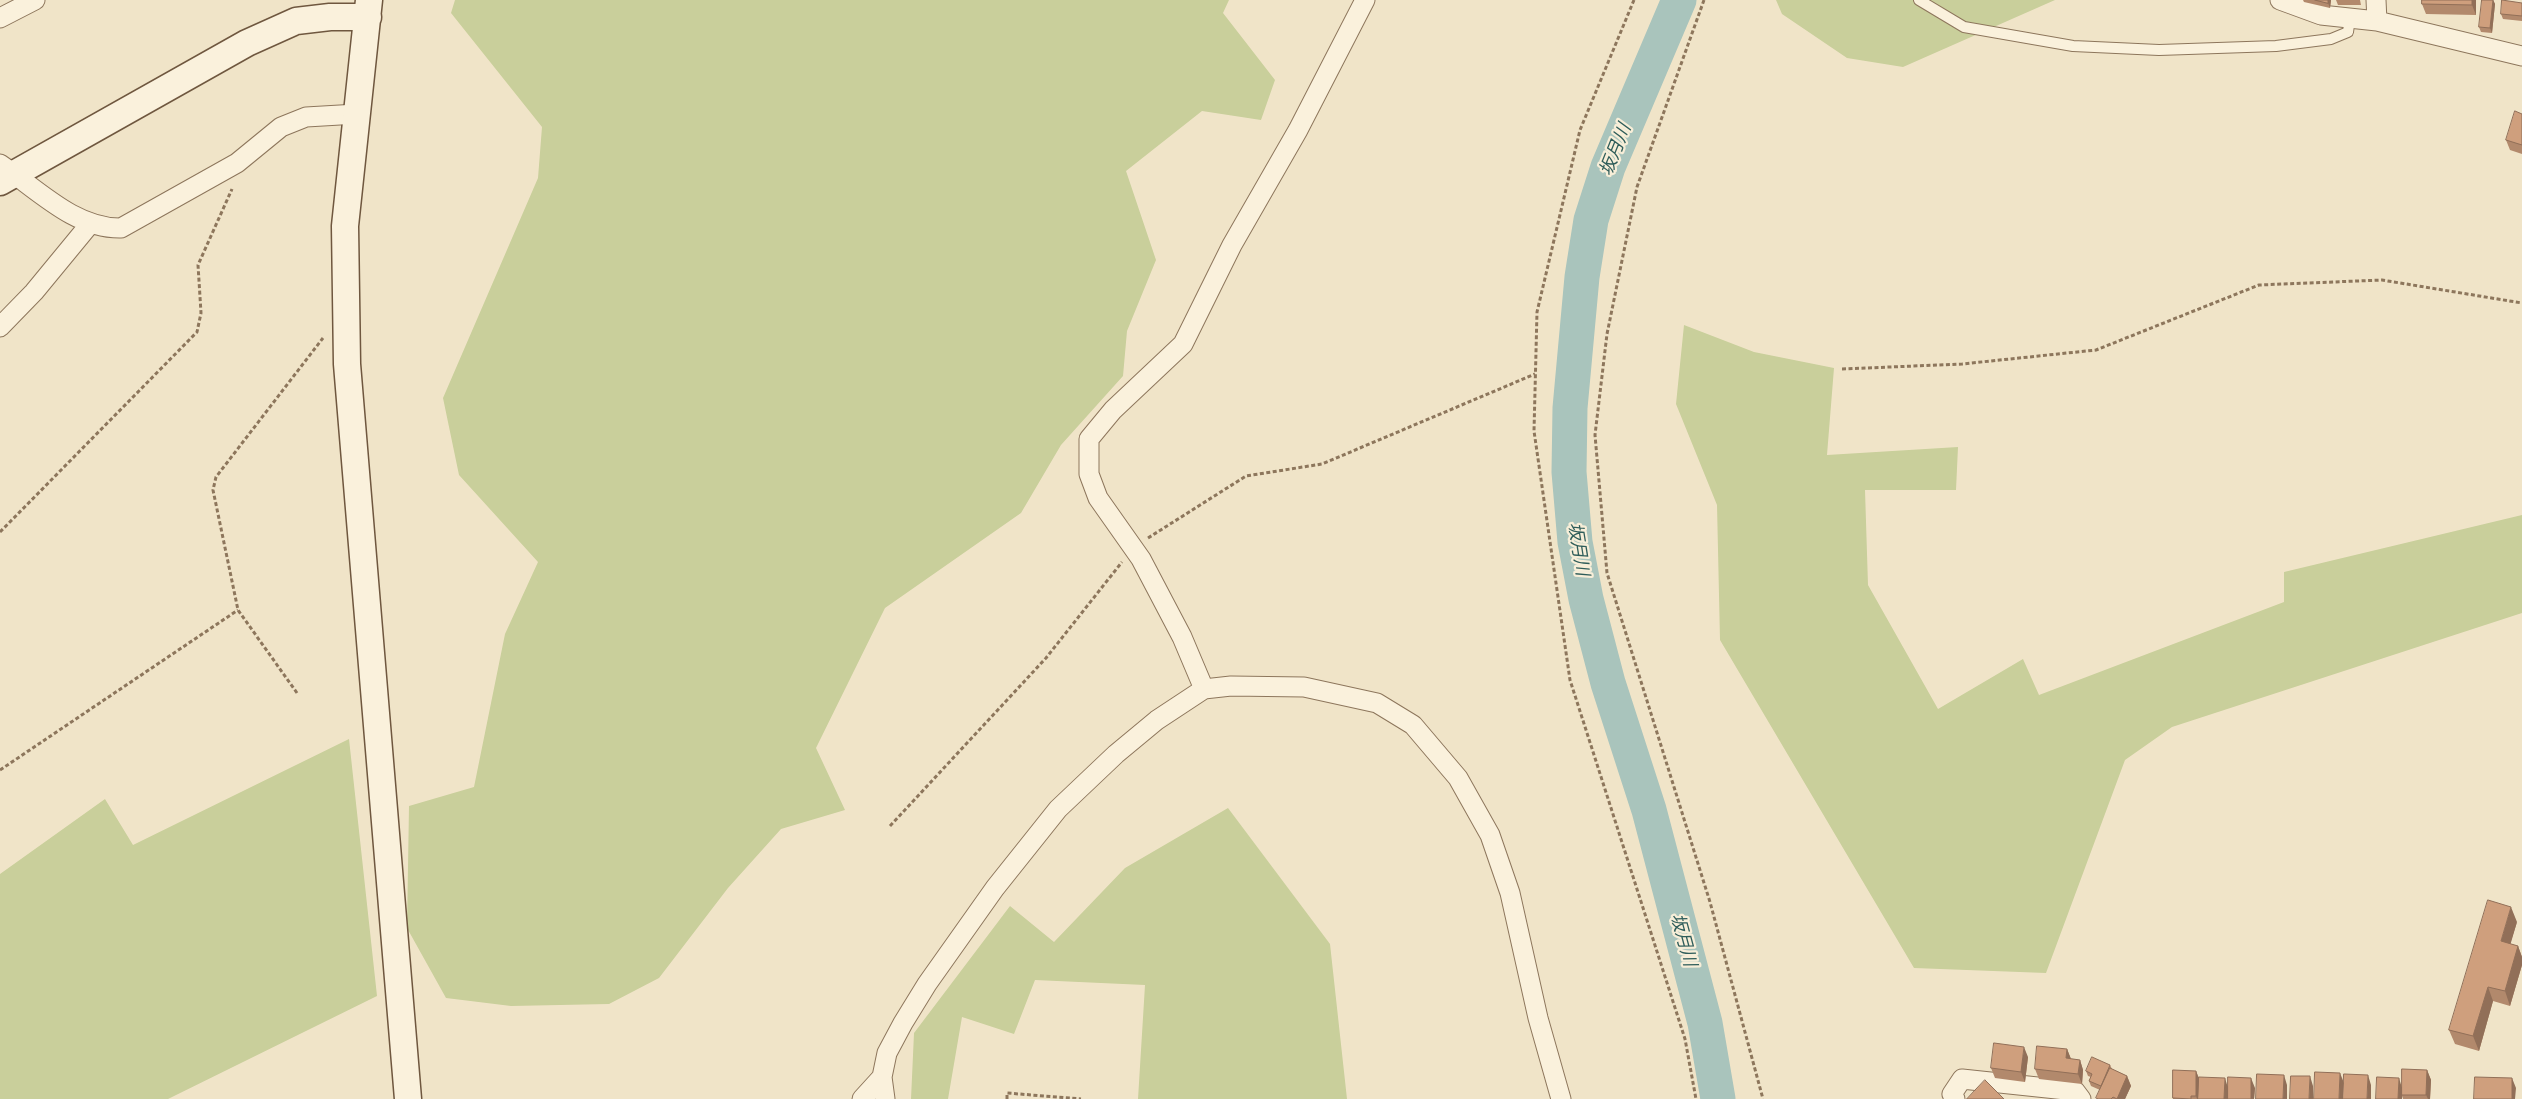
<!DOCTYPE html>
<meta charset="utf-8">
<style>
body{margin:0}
canvas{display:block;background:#f0e4c8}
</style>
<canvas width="2522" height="1099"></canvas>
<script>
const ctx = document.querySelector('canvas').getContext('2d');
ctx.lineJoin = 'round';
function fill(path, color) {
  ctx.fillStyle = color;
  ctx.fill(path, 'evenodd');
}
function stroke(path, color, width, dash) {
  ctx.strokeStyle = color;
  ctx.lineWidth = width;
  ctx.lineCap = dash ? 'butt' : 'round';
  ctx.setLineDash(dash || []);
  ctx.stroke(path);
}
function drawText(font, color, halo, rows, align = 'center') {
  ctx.font = font + ' "Libre Baskerville","Noto Sans JP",serif';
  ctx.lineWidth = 4.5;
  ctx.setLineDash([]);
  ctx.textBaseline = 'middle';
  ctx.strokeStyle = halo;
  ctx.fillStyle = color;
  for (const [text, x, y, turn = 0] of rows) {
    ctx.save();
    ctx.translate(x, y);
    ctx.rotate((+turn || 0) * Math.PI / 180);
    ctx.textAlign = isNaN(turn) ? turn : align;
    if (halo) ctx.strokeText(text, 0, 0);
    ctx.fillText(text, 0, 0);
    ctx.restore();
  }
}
fill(new Path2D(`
 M 455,0 L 1229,0 L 1223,13 L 1275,80 L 1261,120 L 1202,111 L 1126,171 L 1156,260 L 1127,331 L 1123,376 L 1061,445 L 1021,513 L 885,608 L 816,748 L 845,810 L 781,829 L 728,888 L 659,978 L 609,1004 L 511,1006 L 446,998 L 407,928 L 409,806 L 474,787 L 505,634 L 538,562 L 459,475 L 443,398 L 538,178 L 542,127 L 451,13 Z
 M 1776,0 L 2055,0 L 1903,67 L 1847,58 L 1782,14 Z
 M 1684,325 L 1754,352 L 1834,368 L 1827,455 L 1958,447 L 1956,490 L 1865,490 L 1868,585 L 1938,709 L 2023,659 L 2039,695 L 2284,602 L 2284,572 L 2522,515 L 2522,613 L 2172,727 L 2125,760 L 2046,973 L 1914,968 L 1720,640 L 1717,505 L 1676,404 Z
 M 349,739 L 377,996 L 168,1099 L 0,1099 L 0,874 L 105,799 L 133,845 Z
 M 1228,808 L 1330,944 L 1347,1099 L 1138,1099 L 1145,985 L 1035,980 L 1014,1034 L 962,1017 L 948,1099 L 911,1099 L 914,1033 L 1010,906 L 1054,942 L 1125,868 Z`), '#c9cf9b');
stroke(new Path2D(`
 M 1679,0 L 1608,167 L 1591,220 L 1582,277 L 1570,408 L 1569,472 L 1575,542 L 1586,599 L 1608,683 L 1649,810 L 1705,1023 L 1718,1099`), '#a9c4bc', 35);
const lane = new Path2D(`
 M 1919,0 L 1964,27 L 2073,46 L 2159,50 L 2276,46 L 2331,39 L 2348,32 L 2350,18`);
const street = new Path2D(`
 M 2280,0 L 2321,15 L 2377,21
 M 2376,0 L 2377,21 L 2522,56
 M 0,18 L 35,0
 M 0,164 C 37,189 75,229 121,228 L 237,163 L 281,127 L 306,117 L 357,114
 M 0,327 L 34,292 L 90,224
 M 1204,689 L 1182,637 L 1141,559 L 1098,498 L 1089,474 L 1089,439 L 1113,410 L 1183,344 L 1232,245 L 1298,130 L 1365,0
 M 862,1099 L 882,1077
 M 885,1099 L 882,1077 L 887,1053 L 903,1023 L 927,984 L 995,888 L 1058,809 L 1116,754 L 1157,720 L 1204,689 L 1231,686 L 1304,687 L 1377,703 L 1413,725 L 1458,778 L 1490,835 L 1510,893 L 1538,1018 L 1561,1099
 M 1955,1099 L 1952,1094 L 1962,1079 L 2075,1091 L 2081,1099`);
const secondary = new Path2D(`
 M 369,0 L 345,226 L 347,364 L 408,1099
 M 0,182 L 247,43 L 296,21 L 330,17 L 368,17`);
stroke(lane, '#8d765c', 12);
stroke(street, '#8d765c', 21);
stroke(secondary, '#6f573f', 29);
stroke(new Path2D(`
 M 1634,0 L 1580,130 L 1537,312 L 1534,431 L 1570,680 L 1685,1039 L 1696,1099
 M 1704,0 L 1637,187 L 1607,334 L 1595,435 L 1607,573 L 1710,902 L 1763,1099
 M 1842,369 L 1962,364 L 2096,350 L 2259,285 L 2382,280 L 2522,303
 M 0,532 L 197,332 L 201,313 L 198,265 L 232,189
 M 1148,538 L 1246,476 L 1322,464 L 1535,374
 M 297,693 L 238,610 L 213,490 L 216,477 L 323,338
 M 0,770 L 238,610
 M 890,826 L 1046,658 L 1122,562
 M 1007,1099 L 1007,1093 L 1081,1099`), '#8d765c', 3, [4, 2.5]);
stroke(lane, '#faf1dc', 10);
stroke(street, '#faf1dc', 19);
stroke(secondary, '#faf1dc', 26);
fill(new Path2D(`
 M 2303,0 L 2331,0 L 2330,8 L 2304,2 Z
 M 2336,0 L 2360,0 L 2361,5 L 2338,5 Z
 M 2422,0 L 2476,0 L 2476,15 L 2426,14 L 2422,4 Z
 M 2493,0 L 2495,4 L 2492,33 L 2481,32 L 2479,27 Z
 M 2522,3 L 2522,21 L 2503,19 L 2501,14 Z
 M 2522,114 L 2522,154 L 2510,150 L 2506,140 Z
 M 2517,922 L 2510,944 L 2518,946 L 2522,957 L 2522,965 L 2510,1006 L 2493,1001 L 2479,1051 L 2455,1044 L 2449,1030 Z
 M 2067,1049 L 2071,1059 L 2080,1060 L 2083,1070 L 2082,1084 L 2039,1079 L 2035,1069 Z
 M 2028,1057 L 2025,1082 L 1995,1078 L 1991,1068 Z
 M 2110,1065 L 2112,1069 L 2127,1076 L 2131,1086 L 2125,1099 L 2097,1099 L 2100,1090 L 2091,1086 L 2089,1081 L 2091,1077 L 2088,1076 L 2086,1071 Z
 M 2427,1070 L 2431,1080 L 2430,1099 L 2403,1099 L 2402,1096 L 2402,1099 L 2376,1099 L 2402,1087 Z
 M 2196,1071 L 2199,1079 L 2228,1086 L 2255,1088 L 2254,1099 L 2173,1099 L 2173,1098 Z`), '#b2896c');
fill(new Path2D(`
 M 2328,0 L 2331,0 L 2330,8 L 2328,3 Z
 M 2472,0 L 2476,0 L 2476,15 L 2472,5 Z
 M 2493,0 L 2495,4 L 2492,33 L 2490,28 Z
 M 2511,907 L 2517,922 L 2507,956 L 2501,941 Z
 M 2518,946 L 2522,957 L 2522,965 L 2510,1006 L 2505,991 Z
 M 2488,987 L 2493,1001 L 2479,1051 L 2473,1036 Z
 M 2024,1047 L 2028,1057 L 2025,1082 L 2021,1072 Z
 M 2067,1049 L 2071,1059 L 2066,1058 Z
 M 2080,1060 L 2083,1070 L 2082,1084 L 2078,1074 Z
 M 2427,1070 L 2431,1080 L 2430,1099 L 2428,1099 L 2426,1095 Z
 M 2196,1071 L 2200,1081 L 2199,1099 L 2197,1099 L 2196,1096 Z
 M 2340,1073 L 2344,1083 L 2343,1099 L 2339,1099 Z
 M 2284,1075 L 2287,1085 L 2287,1099 L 2283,1099 Z
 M 2368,1075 L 2371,1085 L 2371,1099 L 2367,1099 Z
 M 2127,1076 L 2131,1086 L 2125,1099 L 2117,1099 Z
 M 2310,1076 L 2313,1086 L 2313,1099 L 2309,1099 Z
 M 2225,1078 L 2228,1088 L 2228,1099 L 2224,1099 Z
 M 2251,1078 L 2255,1088 L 2254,1099 L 2251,1099 Z
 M 2399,1078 L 2402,1088 L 2402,1099 L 2398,1099 Z
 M 2512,1078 L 2516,1088 L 2515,1099 L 2512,1099 Z`), '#916f58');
const building = new Path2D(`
 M 2315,0 L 2328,0 L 2328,3 Z
 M 2422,0 L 2472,0 L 2472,5 L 2422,4 Z
 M 2482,0 L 2493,0 L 2490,28 L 2479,27 Z
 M 2502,0 L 2522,3 L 2522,16 L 2501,14 Z
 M 2515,111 L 2522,114 L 2522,145 L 2506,140 Z
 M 2488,900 L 2511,907 L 2501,941 L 2518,946 L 2505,991 L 2488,987 L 2473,1036 L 2449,1030 Z
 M 1994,1043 L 2024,1047 L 2021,1072 L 1991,1068 Z
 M 2037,1046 L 2067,1049 L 2066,1058 L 2080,1060 L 2078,1074 L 2035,1069 Z
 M 2092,1057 L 2110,1065 L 2101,1086 L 2089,1081 L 2092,1074 L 2086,1071 Z
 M 2110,1068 L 2127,1076 L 2117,1099 L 2113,1097 L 2111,1099 L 2098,1099 L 2096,1098 Z
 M 2402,1069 L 2427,1070 L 2426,1095 L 2402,1095 Z
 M 2173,1070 L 2196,1071 L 2196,1096 L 2191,1096 L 2191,1099 L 2173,1098 Z
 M 2315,1072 L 2340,1073 L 2339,1099 L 2314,1099 Z
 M 2257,1074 L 2284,1075 L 2283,1099 L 2256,1099 Z
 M 2344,1074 L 2368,1075 L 2367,1099 L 2343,1099 Z
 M 2291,1076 L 2310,1076 L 2309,1099 L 2290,1099 Z
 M 2199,1077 L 2225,1078 L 2224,1099 L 2198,1099 Z
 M 2228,1077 L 2251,1078 L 2251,1099 L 2228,1099 Z
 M 2377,1077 L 2399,1078 L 2398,1099 L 2376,1099 Z
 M 2475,1077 L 2512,1078 L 2512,1099 L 2474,1099 Z
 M 1985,1080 L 2004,1099 L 1967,1099 Z`);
fill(building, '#cf9f7d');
stroke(building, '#916f58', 1);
drawText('italic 18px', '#2f5d5a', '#f7eed8', [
 ["坂月川",1616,150,-68],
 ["坂月川",1578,549,81],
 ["坂月川",1683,940,75]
]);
</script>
